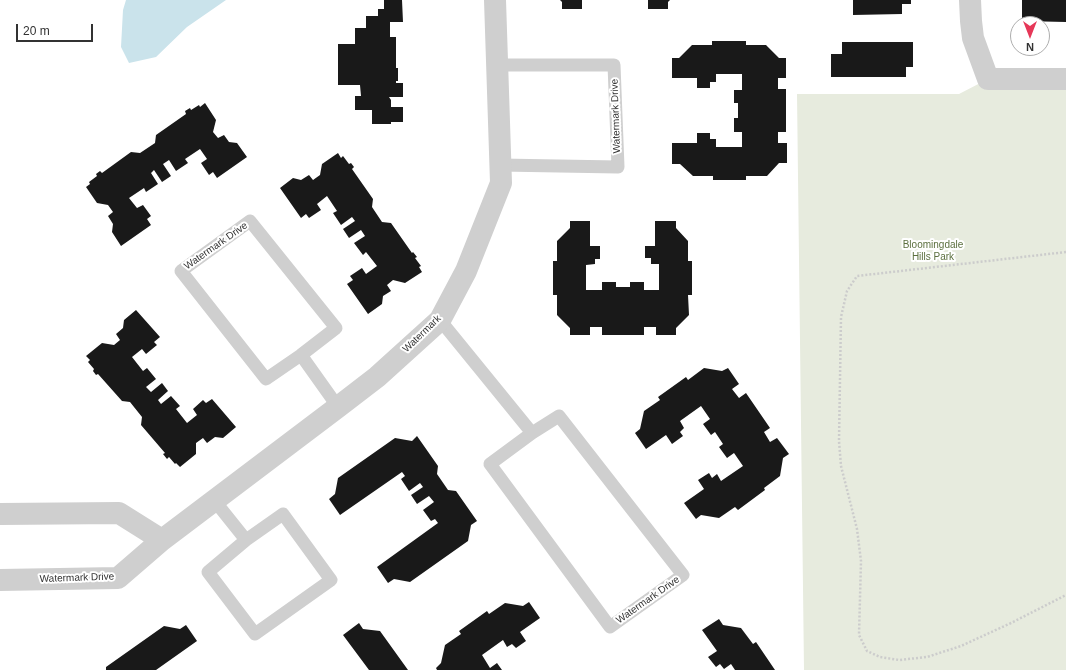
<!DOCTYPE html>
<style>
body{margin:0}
#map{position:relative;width:1066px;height:670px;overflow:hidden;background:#fff;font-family:Arial,sans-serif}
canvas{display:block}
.north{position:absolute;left:1010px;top:16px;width:40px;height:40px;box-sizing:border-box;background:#fff;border:1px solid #adadad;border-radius:50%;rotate:180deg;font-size:11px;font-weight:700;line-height:16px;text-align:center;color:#323232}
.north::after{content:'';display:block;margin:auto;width:14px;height:18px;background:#e63758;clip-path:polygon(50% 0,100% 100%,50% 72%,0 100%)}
.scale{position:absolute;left:16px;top:24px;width:77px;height:18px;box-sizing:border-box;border:2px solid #323232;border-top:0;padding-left:5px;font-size:12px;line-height:14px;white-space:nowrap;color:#323232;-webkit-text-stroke:3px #fff;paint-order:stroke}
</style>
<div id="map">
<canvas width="1066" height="670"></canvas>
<div class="north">N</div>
<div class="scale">20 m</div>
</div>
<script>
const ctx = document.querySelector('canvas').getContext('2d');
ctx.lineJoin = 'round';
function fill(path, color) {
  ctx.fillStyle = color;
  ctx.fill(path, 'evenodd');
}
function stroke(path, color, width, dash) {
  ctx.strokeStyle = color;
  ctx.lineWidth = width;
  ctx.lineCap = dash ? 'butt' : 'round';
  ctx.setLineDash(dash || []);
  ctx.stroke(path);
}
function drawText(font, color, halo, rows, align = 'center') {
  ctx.font = font + ' Arial,sans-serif';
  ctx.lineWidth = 4;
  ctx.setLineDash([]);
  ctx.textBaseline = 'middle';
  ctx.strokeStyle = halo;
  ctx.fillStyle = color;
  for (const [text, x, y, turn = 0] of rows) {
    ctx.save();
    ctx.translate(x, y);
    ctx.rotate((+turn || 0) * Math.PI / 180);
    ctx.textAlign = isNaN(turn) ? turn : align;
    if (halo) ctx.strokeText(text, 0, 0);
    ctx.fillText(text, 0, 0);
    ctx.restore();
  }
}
fill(new Path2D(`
 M 988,79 L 1066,79 L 1066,670 L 804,670 L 797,94 L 959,94 Z`), '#e7ebde');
fill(new Path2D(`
 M 126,0 L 226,0 L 187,27 L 156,57 L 129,63 L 121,47 L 123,10 Z`), '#cae3eb');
fill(new Path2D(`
 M 384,0 L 402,0 L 403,22 L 390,22 L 390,37 L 396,37 L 396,68 L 398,68 L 398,81 L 396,81 L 396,83 L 403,83 L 403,97 L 389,97 L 391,100 L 391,107 L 403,107 L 403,122 L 391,122 L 391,124 L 372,124 L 372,110 L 355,110 L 355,96 L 361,96 L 360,85 L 338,85 L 338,44 L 355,44 L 355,28 L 366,28 L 366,16 L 378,16 L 378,9 L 384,9 Z
 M 560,0 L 582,0 L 582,9 L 562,9 L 562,2 Z
 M 648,0 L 670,0 L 668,2 L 668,9 L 648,9 Z
 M 853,0 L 911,0 L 911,4 L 902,4 L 902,14 L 853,15 Z
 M 1022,0 L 1066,0 L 1066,22 L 1022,21 Z
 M 712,41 L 746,41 L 746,45 L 766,45 L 779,58 L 786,58 L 786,78 L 778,78 L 778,89 L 786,89 L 786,132 L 778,132 L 778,143 L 787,143 L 787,163 L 779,163 L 767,176 L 746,176 L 746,180 L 713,180 L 713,176 L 693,176 L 680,164 L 672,164 L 672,143 L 697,143 L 697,133 L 710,133 L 710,139 L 716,139 L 716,147 L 742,147 L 742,132 L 734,132 L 734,118 L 738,118 L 738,103 L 734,103 L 734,90 L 742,90 L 742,74 L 716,74 L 716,82 L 710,82 L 710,88 L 697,88 L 697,78 L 672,78 L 672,58 L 679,58 L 692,45 L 712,45 Z
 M 842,42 L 913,42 L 913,67 L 906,67 L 906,77 L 831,77 L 831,54 L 842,54 Z
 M 205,103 L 216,120 L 213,132 L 218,138 L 224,135 L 229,142 L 237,143 L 247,157 L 217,178 L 213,172 L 209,175 L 201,163 L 207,159 L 200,149 L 185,159 L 188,163 L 176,171 L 169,160 L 163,164 L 171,176 L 162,182 L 154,170 L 151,173 L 158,184 L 146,192 L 144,188 L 129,198 L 137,208 L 143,205 L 151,216 L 147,219 L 151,225 L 121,246 L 112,232 L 113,224 L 108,216 L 113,212 L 108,205 L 97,203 L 86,187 L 90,184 L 89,182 L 97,176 L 96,174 L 100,171 L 102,173 L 131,152 L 140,153 L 155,143 L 156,135 L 186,114 L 185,111 L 190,108 L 191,110 L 199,105 L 200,107 Z
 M 338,153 L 341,158 L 343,156 L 349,164 L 351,163 L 354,167 L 352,169 L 373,199 L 372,207 L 382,222 L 391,223 L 412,253 L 413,252 L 417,257 L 415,258 L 421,266 L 419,267 L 422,272 L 405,283 L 393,280 L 387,285 L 391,291 L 383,296 L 382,304 L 368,314 L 347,284 L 353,280 L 350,276 L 362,268 L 366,274 L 377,266 L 366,252 L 363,255 L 354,243 L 365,236 L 361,230 L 349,238 L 343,229 L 355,221 L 352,217 L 341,225 L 333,213 L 337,211 L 327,196 L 317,204 L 321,210 L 309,218 L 306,214 L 301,218 L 280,188 L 293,178 L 301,180 L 309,175 L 313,180 L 320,175 L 322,164 Z
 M 570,221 L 590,221 L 590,246 L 600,246 L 600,259 L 595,259 L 595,264 L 586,265 L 586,290 L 602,290 L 602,282 L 616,282 L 616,287 L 630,287 L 630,282 L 644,282 L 644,290 L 659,290 L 659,264 L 651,264 L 651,258 L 645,258 L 645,246 L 655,246 L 655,221 L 676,221 L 676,228 L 688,241 L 688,261 L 692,261 L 692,295 L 688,295 L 689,315 L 676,328 L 676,335 L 656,335 L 656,327 L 644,327 L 644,335 L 602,335 L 602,327 L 590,327 L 590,335 L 570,335 L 570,328 L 557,315 L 557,295 L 553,295 L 553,261 L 557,261 L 557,241 L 570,228 Z
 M 136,310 L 160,337 L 154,342 L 157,345 L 146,354 L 142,349 L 132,357 L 143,371 L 147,368 L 156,379 L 146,387 L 151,392 L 162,383 L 168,391 L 158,400 L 161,404 L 171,396 L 180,406 L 176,409 L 187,423 L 197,415 L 193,409 L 203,400 L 206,403 L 212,399 L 236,427 L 223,438 L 215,437 L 207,443 L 203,438 L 196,443 L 196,454 L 180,467 L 176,463 L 175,464 L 169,457 L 167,459 L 163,454 L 165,453 L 141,425 L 142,417 L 130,402 L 122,401 L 98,374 L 96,375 L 93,371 L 94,369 L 88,362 L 90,360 L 86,356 L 102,343 L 114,345 L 120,340 L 116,334 L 123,328 L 124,320 Z
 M 704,368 L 722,371 L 728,368 L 739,384 L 732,389 L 739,398 L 746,393 L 770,428 L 764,432 L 770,442 L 777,438 L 789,454 L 783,458 L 780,476 L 764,488 L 765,490 L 738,510 L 735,507 L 719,518 L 701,515 L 696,519 L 684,503 L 704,489 L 698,480 L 709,473 L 712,478 L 717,474 L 721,481 L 743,466 L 734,453 L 727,458 L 719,447 L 723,444 L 715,432 L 711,435 L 703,424 L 710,419 L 701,406 L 680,421 L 684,428 L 680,432 L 683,436 L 672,444 L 666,435 L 646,449 L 635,433 L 640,429 L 644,411 L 660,400 L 658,397 L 686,377 L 688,380 Z
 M 417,436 L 438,466 L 437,474 L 448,490 L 456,491 L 477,521 L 471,525 L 468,541 L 410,582 L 394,579 L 388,583 L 377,567 L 438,523 L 435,519 L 431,521 L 423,510 L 434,502 L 429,496 L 417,504 L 411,495 L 423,487 L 420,483 L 409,491 L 401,479 L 405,476 L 402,472 L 340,515 L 329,499 L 335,494 L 338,478 L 395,438 L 412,441 Z
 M 529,602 L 540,618 L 520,632 L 526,641 L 516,648 L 512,644 L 507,647 L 503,640 L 482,655 L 490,668 L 497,663 L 502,670 L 437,670 L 436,668 L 441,663 L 445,645 L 461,634 L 459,631 L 487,611 L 489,614 L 505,603 L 523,606 Z
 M 719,619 L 723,625 L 741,628 L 753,644 L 756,642 L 775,670 L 735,670 L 731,664 L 724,669 L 720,664 L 716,667 L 708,657 L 717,651 L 702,630 Z
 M 359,623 L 363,629 L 380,631 L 408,670 L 369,670 L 343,635 Z
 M 186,625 L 197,641 L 156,670 L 106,670 L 106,667 L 164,626 L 180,629 Z`), '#191919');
stroke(new Path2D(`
 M 1066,252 L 857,276 L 847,291 L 841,317 L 839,441 L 841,466 L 857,529 L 861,561 L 859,635 L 867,651 L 880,657 L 899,660 L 927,657 L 961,646 L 1011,623 L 1066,595`), '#ccc', 2.5, [2, 2]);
stroke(new Path2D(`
 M 497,65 L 614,65 L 618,167 L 500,165
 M 440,320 L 532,433 L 490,464 L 610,627 L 683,575 L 559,416 L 532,433
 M 301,355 L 266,379 L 181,271 L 250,221 L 336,328 L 301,355 L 338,407
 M 214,500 L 246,540 L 208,572 L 255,634 L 331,580 L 283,514 L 246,540`), '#cfcfcf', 13);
stroke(new Path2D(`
 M 970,0 L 971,21 L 973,38 L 988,79 L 1066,79
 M 0,514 L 119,513 L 162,540
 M 0,580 L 118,578 L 162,540 L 338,407 L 377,377 L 440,320 L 466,271 L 501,183 L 495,0`), '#cfcfcf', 22);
drawText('10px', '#323232', '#fff', [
 ["Watermark Drive",616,116,-92],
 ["Watermark Drive",216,246,-35],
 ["Watermark",422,334,-44],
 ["Watermark Drive",77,578,-2],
 ["Watermark Drive",648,600,-35]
]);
drawText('10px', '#5b6f3e', '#fff', [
 ["Bloomingdale",933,245],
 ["Hills Park",933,257]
]);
</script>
